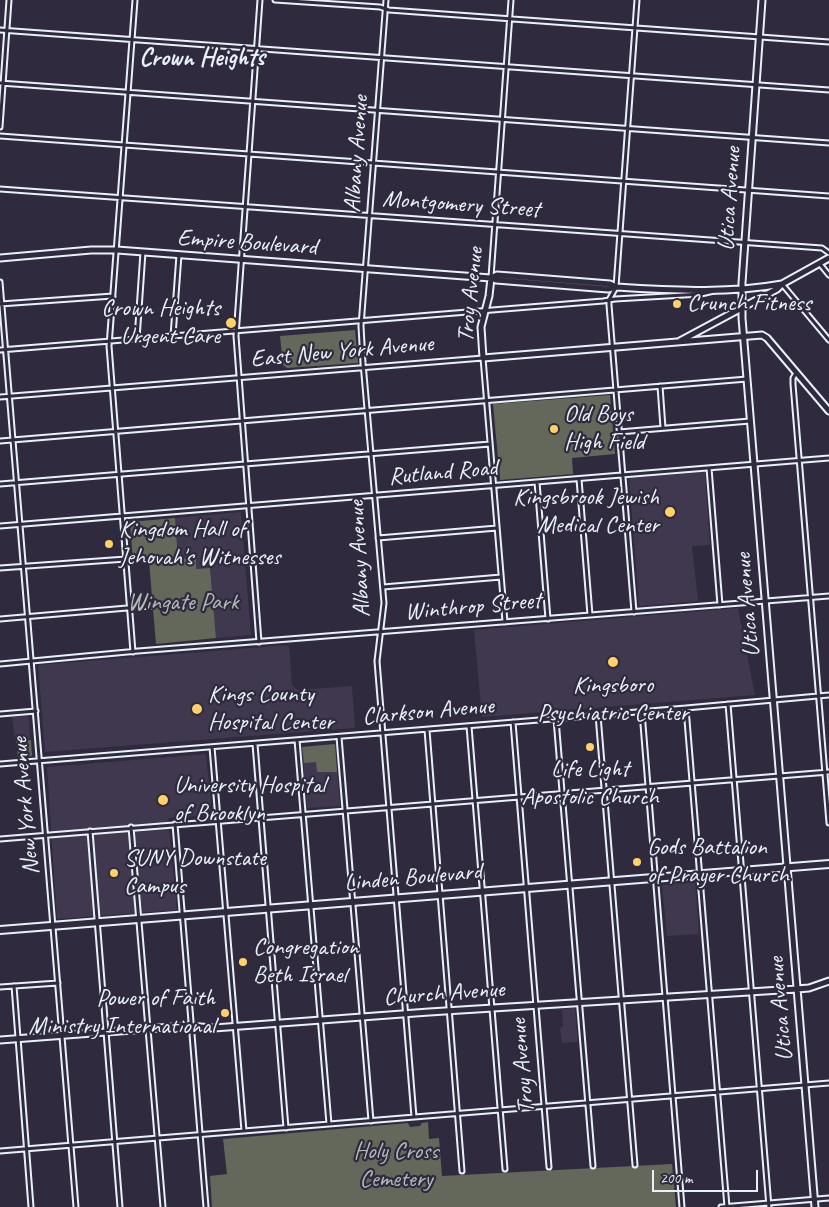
<!DOCTYPE html>
<style>
body{margin:0}
#map{position:relative;width:829px;height:1207px;overflow:hidden;background:#2f2a3d;font-family:Caveat,sans-serif}
canvas{display:block}
.scale{position:absolute;left:652px;top:1170px;width:106px;height:22px;box-sizing:border-box;border:2px solid #e8f1f8;border-top:0;padding-left:6px;font-size:15px;line-height:18px;white-space:nowrap;color:#e8f1f8;-webkit-text-stroke:4px #2f2a3d;paint-order:stroke}
</style>
<div id="map">
<canvas width="829" height="1207"></canvas>
<div class="scale">200 m</div>
</div>
<script>
const ctx = document.querySelector('canvas').getContext('2d');
ctx.lineJoin = 'round';
function fill(path, color) {
  ctx.fillStyle = color;
  ctx.fill(path, 'evenodd');
}
function stroke(path, color, width, dash) {
  ctx.strokeStyle = color;
  ctx.lineWidth = width;
  ctx.lineCap = dash ? 'butt' : 'round';
  ctx.setLineDash(dash || []);
  ctx.stroke(path);
}
function drawText(font, color, halo, rows, align = 'center') {
  ctx.font = font + ' Caveat,sans-serif';
  ctx.lineWidth = 4.5;
  ctx.setLineDash([]);
  ctx.textBaseline = 'middle';
  ctx.strokeStyle = halo;
  ctx.fillStyle = color;
  for (const [text, x, y, turn = 0] of rows) {
    ctx.save();
    ctx.translate(x, y);
    ctx.rotate((+turn || 0) * Math.PI / 180);
    ctx.textAlign = isNaN(turn) ? turn : align;
    if (halo) ctx.strokeText(text, 0, 0);
    ctx.fillText(text, 0, 0);
    ctx.restore();
  }
}
fill(new Path2D(`
 M 705,472 L 710,545 L 692,546 L 698,601 L 639,606 L 629,478 Z
 M 241,512 L 251,635 L 216,638 L 210,568 L 196,569 L 196,558 L 178,560 L 175,518 Z
 M 738,608 L 755,695 L 482,717 L 474,630 Z
 M 289,645 L 292,685 L 298,690 L 352,686 L 355,728 L 45,752 L 38,665 Z
 M 28,716 L 29,718 L 30,739 L 15,740 L 12,717 Z
 M 335,744 L 340,806 L 307,808 L 302,747 Z
 M 206,754 L 212,815 L 168,818 L 177,910 L 57,919 L 47,767 Z
 M 695,882 L 699,934 L 667,936 L 662,885 Z
 M 575,1008 L 578,1042 L 562,1043 L 560,1028 L 563,1026 L 562,1009 Z`), '#40384e');
fill(new Path2D(`
 M 355,330 L 358,363 L 287,368 L 283,365 L 280,336 Z
 M 610,395 L 615,454 L 572,458 L 573,474 L 500,480 L 493,404 Z
 M 175,518 L 178,559 L 196,558 L 196,569 L 210,568 L 216,638 L 156,644 L 149,561 L 133,562 L 130,522 Z
 M 31,740 L 32,756 L 18,757 L 16,741 Z
 M 335,744 L 337,772 L 317,772 L 316,762 L 304,763 L 302,747 Z
 M 428,1122 L 429,1139 L 439,1138 L 442,1176 L 672,1164 L 676,1207 L 212,1207 L 210,1176 L 227,1174 L 223,1139 L 408,1123 L 410,1127 L 420,1126 L 422,1123 Z`), '#64685a');
const street = new Path2D(`
 M 275,0 L 380,7 L 389,10 L 829,42
 M 386,0 L 361,326 L 363,363 L 384,603 L 377,661 L 414,1117
 M 0,30 L 829,90
 M 0,83 L 829,143
 M 0,127 L 9,0
 M 0,136 L 829,196
 M 0,189 L 822,248 L 829,253
 M 820,264 L 829,275
 M 491,277 L 511,0
 M 0,282 L 76,1207
 M 782,284 L 829,340
 M 0,304 L 113,296
 M 173,336 L 179,255
 M 137,339 L 143,252
 M 0,350 L 603,301 L 615,299 L 701,294 L 714,291
 M 796,373 L 793,378 L 793,384 L 829,823
 M 660,386 L 663,428
 M 0,397 L 483,358 L 505,622
 M 619,432 L 750,421
 M 0,441 L 747,379
 M 709,468 L 720,605
 M 579,479 L 590,615
 M 537,482 L 548,619
 M 0,484 L 490,444
 M 0,526 L 829,458
 M 378,538 L 497,528
 M 0,568 L 126,559
 M 383,587 L 501,577
 M 634,612 L 609,305 L 609,300 L 616,287 L 637,0
 M 0,619 L 150,606
 M 259,642 L 236,336 L 260,0
 M 133,652 L 109,346 L 135,0
 M 0,664 L 138,651 L 829,596
 M 728,704 L 769,1207
 M 686,708 L 727,1207
 M 642,712 L 682,1207
 M 0,714 L 36,711
 M 598,715 L 635,1165
 M 556,719 L 593,1166
 M 513,722 L 549,1167
 M 469,726 L 505,1169
 M 427,730 L 462,1171
 M 339,737 L 371,1121
 M 297,740 L 329,1124
 M 255,744 L 286,1128
 M 212,747 L 244,1131
 M 0,764 L 686,708 L 829,695
 M 175,824 L 206,1207
 M 131,827 L 163,1207
 M 90,831 L 120,1207
 M 0,839 L 829,772
 M 14,986 L 31,1207
 M 0,987 L 58,983
 M 0,1151 L 829,1083
 M 721,1207 L 829,1198`);
const secondary = new Path2D(`
 M 762,0 L 742,283 L 742,318 L 815,1207
 M 0,258 L 91,250 L 117,250 L 491,278 L 496,280 L 608,289 L 616,287
 M 491,278 L 489,296 L 481,327 L 483,358 L 762,335 L 767,338 L 829,411
 M 491,278 L 497,275 L 510,276 L 610,284 L 616,287 C 672,290 726,294 782,284
 M 680,341 L 777,289 L 782,284 L 829,258
 M 0,1040 L 186,1026 L 214,1028 L 429,1012 L 797,989 L 809,988 L 829,981`);
const highway = new Path2D(`
 M 0,930 L 829,864`);
stroke(street, '#e8f1f8', 7);
stroke(secondary, '#e8f1f8', 9);
stroke(highway, '#e8f1f8', 10);
stroke(street, '#2f2a3d', 3);
stroke(secondary, '#2f2a3d', 5);
stroke(highway, '#2f2a3d', 6);
for (const [x, y, r, color] of [
 [677,304,5,"#ffd166"],
 [231,323,6,"#ffd166"],
 [554,429,5,"#ffd166"],
 [670,512,6,"#ffd166"],
 [109,544,5,"#ffd166"],
 [613,662,6,"#ffd166"],
 [197,709,6,"#ffd166"],
 [590,747,5,"#ffd166"],
 [163,800,6,"#ffd166"],
 [637,862,5,"#ffd166"],
 [114,873,5,"#ffd166"],
 [243,962,5,"#ffd166"],
 [225,1013,5,"#ffd166"]
]) {
  const dot = new Path2D();
  dot.arc(x, y, r, 0, 2 * Math.PI);
  ctx.fillStyle = color;
  ctx.fill(dot);
  stroke(dot, '#2f2a3d', 2);
}
drawText('24px', '#e8f1f8', '#2f2a3d', [
 ["Albany Avenue",357,154,-86],
 ["Utica Avenue",730,199,-86],
 ["Montgomery Street",461,205,4],
 ["Empire Boulevard",247,243,4],
 ["Troy Avenue",471,295,-84],
 ["East New York Avenue",342,352,-5],
 ["Rutland Road",443,473,-5],
 ["Albany Avenue",360,559,-93],
 ["Utica Avenue",748,605,-95],
 ["Winthrop Street",473,607,-5],
 ["Clarkson Avenue",428,712,-5],
 ["New York Avenue",26,806,-95],
 ["Linden Boulevard",413,878,-5],
 ["Church Avenue",444,994,-4],
 ["Utica Avenue",781,1009,-95],
 ["Troy Avenue",523,1066,-95]
]);
drawText('24px', '#e8f1f8', '#2f2a3d', [
 ["Crunch Fitness",687,304],
 ["Crown Heights",220,309,"right"],
 ["Urgent Care",220,337,"right"],
 ["Old Boys",564,415],
 ["High Field",564,443],
 ["Kingsbrook Jewish",659,498,"right"],
 ["Medical Center",659,526,"right"],
 ["Kingdom Hall of",119,530],
 ["Jehovah's Witnesses",119,558],
 ["Kingsboro",613,686,"center"],
 ["Psychiatric Center",613,714,"center"],
 ["Kings County",208,695],
 ["Hospital Center",208,723],
 ["Life Light",590,770,"center"],
 ["Apostolic Church",590,798,"center"],
 ["University Hospital",174,786],
 ["of Brooklyn",174,814],
 ["Gods Battalion",647,848],
 ["of Prayer Church",647,876],
 ["SUNY Downstate",124,859],
 ["Campus",124,887],
 ["Congregation",253,948],
 ["Beth Israel",253,976],
 ["Power of Faith",215,999,"right"],
 ["Ministry International",215,1027,"right"]
], 'left');
drawText('24px', '#b3bab9', '#2f2a3d', [
 ["Wingate Park",183,603],
 ["Holy Cross",396,1152],
 ["Cemetery",396,1180]
]);
drawText('bold 25px', '#e8f1f8', '#2f2a3d', [
 ["Crown Heights",202,58]
]);
</script>
